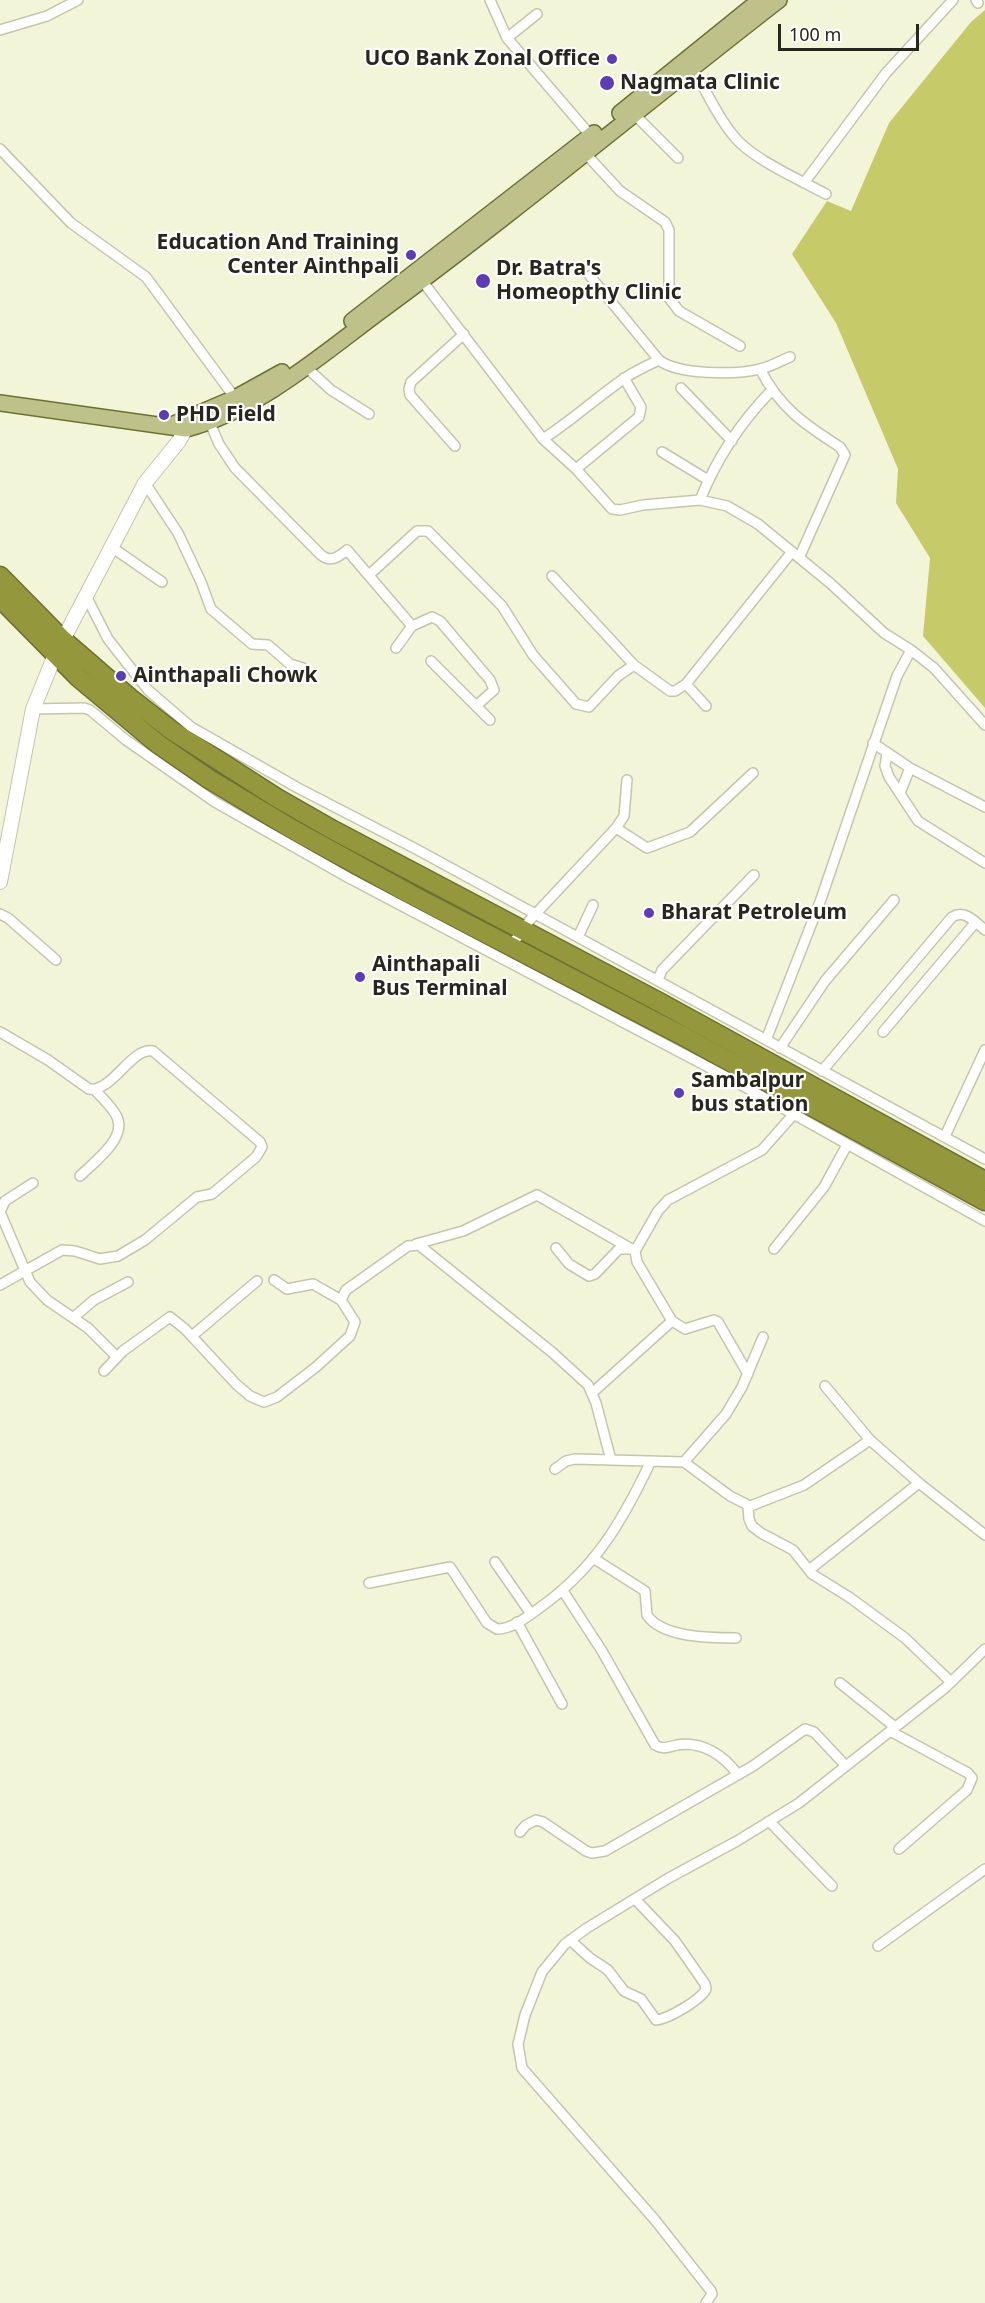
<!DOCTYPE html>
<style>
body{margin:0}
#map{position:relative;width:985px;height:2303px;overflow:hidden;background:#f3f5d9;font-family:"Noto Sans",sans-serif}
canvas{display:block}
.scale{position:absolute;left:778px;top:24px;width:141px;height:27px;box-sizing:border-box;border:3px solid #27271d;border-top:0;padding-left:8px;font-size:18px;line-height:21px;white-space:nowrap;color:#27271d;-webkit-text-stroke:4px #fff;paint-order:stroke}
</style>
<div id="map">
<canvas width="985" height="2303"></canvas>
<div class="scale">100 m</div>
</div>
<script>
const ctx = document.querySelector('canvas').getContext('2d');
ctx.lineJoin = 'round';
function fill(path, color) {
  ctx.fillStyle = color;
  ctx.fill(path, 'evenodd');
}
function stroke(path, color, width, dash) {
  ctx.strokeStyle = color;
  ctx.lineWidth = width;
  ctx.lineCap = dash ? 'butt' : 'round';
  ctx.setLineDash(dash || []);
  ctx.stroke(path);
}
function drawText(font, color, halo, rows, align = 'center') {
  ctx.font = font + ' "Noto Sans",sans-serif';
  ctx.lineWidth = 4.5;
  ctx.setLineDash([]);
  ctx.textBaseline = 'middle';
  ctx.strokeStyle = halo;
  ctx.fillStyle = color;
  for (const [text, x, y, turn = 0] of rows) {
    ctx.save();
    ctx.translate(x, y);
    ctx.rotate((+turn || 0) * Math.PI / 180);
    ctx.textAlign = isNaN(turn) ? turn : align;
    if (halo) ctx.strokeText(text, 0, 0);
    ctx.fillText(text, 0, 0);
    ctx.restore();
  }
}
fill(new Path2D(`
 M 985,10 L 985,708 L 923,636 L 930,558 L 896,503 L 898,469 L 836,323 L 792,254 L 827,201 L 851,211 L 889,123 L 971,22 Z`), '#c7ca69');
const street = new Path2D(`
 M 490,0 L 507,38 L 591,136
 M 976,0 L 978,3
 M 0,30 L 47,16 L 78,0
 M 507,38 L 537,14
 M 692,68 C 707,91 716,115 733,135 C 750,158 800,180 826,194
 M 634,114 L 678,158
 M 0,149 L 71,223 L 146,277 L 235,398
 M 585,153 L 620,191 L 665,222 L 669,230 L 669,298 L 679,311 L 740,346
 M 804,183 L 886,73 L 953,0
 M 590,276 L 659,360
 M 420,278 L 543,439 L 576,469 L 612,509 L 620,510 L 643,505 L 700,500 L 727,506 L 758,524 L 830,583 L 884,633 L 911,650 L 897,676 L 820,902 L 766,1040
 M 306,367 L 331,390 L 369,414
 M 760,369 C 780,408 804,424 840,447 L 845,455 L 799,558
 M 681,388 L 732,441
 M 210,423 L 219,444 L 235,468 L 321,555 C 331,563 338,557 347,550 L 412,626 L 396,648
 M 543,439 C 571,421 595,399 622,380 C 633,372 646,366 659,360 C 678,375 736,375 760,369 C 770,367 780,361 790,357
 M 455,446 L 410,395 L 409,389 L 411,382 L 464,334
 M 662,452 L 708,480
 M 576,469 L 639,417 L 641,407 L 624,378
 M 145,483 L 178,533 L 201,582 L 211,609 L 252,644 L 268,645 L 290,664 L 303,668
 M 700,500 C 716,460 741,422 771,391
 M 110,546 L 162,582
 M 369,575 L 417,531 L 428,531 L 502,606 L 533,655 L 576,704 L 589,707 L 618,676 L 634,665 L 670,691 L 675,691 L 686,684
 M 552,576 L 634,665
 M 86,596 L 108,639 L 148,690 L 191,727 L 298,788 L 416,849 L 985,1159
 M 412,626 L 432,617 L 440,621 L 490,680 L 494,690 L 476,706
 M 911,650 L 934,668 L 985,725
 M 431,661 L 490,720
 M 706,706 L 686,684 L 791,553
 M 33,709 L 84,708 L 90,710 L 126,740 L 215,802 L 349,878 L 729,1078 L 985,1221
 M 873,743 L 910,768 L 985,807
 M 887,754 L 885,766 L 889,777 L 918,821 L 985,863
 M 900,793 L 910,768
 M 616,828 L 624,816 L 627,780
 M 0,914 L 8,918 L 56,960
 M 578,937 L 593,905
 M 508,948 L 523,931 L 529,921 L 616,828 L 647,848 L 690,832 L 753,773
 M 658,980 L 662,970 L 754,875
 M 0,1032 L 48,1060 L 89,1089 C 113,1092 131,1047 153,1051 L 260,1142 L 262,1147 L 256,1157 L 212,1194 L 197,1197 L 145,1240 L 118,1256 L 100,1259 L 75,1251 L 62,1250 L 0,1285
 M 883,1032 L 975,923
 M 780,1048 L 825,981 L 894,900
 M 822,1071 L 952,917 C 965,909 975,922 985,930
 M 945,1136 L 985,1050
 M 80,1176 C 94,1162 129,1137 116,1115 C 111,1106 102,1098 95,1090
 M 33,1183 L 5,1201 L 0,1212 L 30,1282 L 47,1300 L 88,1328 L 117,1357
 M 416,1244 L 463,1231 L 537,1195 L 635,1251
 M 556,1248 L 569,1264 L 589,1276 L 595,1274 L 619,1249 L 630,1249
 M 774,1249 L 824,1187 L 847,1145
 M 274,1280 L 287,1289 L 313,1284 L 341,1300
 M 74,1317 L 94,1300 L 128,1282
 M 192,1336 L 257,1281
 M 104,1371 L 123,1351 L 170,1317 L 185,1329 L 237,1385 L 250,1396 L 264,1402 L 277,1397 L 316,1367 L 350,1336 L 355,1322 L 341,1300 L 346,1290 L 408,1246 L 419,1245 L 553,1353 L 588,1385 L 596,1403 L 611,1460
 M 748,1374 L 718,1322 L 714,1320 L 685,1329 L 672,1321 L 637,1262 L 635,1251 L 658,1211 L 668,1200 L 762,1150 L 793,1115
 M 825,1386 L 870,1440 L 919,1483 L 985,1535
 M 592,1393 L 672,1321
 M 684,1462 L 726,1414 L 742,1387 L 763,1337
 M 555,1469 L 566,1461 L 575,1459 L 684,1462 L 730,1496 L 746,1504 L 748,1507 L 749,1519 L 752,1526 L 761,1533 L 793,1550 L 812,1574 L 849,1597 L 905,1638 L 951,1682
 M 748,1507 L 804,1485 L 870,1440
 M 593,1558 L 645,1591 L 647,1615 C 662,1638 712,1638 736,1638
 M 495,1562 L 531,1614
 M 809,1570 L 919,1483
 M 369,1583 L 450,1567 L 487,1623 L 497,1629 C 512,1629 527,1617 538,1609 C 595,1569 622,1522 651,1461
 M 563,1591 L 602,1651 L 655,1745 C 663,1750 668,1747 677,1745 C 702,1741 724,1755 738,1775
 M 517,1622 L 562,1704
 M 840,1683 L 895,1727
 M 890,1731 L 968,1773 L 972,1778 L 967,1790 L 899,1849
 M 769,1821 L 832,1886
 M 520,1832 L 526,1825 L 536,1820 L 543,1822 L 586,1851 L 592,1853 L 605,1851 L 753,1766 L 805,1729 L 814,1732 L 846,1766
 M 570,1940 L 590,1958 L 608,1970 L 624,1991 L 641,1999 L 656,2020 C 668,2019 701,2000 706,1989 L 705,1984 L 675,1941 L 635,1899
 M 878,1946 L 985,1869
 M 706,2303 L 712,2294 L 711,2291 L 655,2220 L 522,2068 L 518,2044 L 525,2015 L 542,1972 L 565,1944 L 587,1928 L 667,1879 L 737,1841 L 799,1803 L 945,1688 L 985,1649`);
const secondary = new Path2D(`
 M 0,882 L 33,709 L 55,655 L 145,483 L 179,441 L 190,421`);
const primary = new Path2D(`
 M 620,113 L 760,0
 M 352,321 L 594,133
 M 0,403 L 186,429 C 261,409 321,355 382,310 C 517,211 646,103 779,0
 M 174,424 L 235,398 L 282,372`);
const highway = new Path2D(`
 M 0,576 L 63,640 L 130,698 L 171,730 L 277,798 L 333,830 L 659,1002 L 985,1181
 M 0,598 L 79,678 L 158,744 L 209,779 L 292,829 L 412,895 L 683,1036 L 985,1201`);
stroke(street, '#c4c6ab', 12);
stroke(secondary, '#c4c6ab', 16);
stroke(primary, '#6e7032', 18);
stroke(highway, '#6e7032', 21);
stroke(street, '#fff', 9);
stroke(secondary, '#fff', 14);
stroke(primary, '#bfc18b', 15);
stroke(highway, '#95973d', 18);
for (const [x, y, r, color] of [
 [612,59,6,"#5d3bb4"],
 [607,83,8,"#5d3bb4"],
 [411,255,6,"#5d3bb4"],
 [483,281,8,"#5d3bb4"],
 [164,415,6,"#5d3bb4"],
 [121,676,6,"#5d3bb4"],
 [649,913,6,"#5d3bb4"],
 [360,977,6,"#5d3bb4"],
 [679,1093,6,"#5d3bb4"]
]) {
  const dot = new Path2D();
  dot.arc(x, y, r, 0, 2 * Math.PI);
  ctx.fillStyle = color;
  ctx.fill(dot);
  stroke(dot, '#fff', 2);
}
drawText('bold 21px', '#27271d', '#fff', [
 ["UCO Bank Zonal Office",600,59,"right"],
 ["Nagmata Clinic",620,83],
 ["Education And Training",399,243,"right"],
 ["Center Ainthpali",399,267,"right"],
 ["Dr. Batra's",496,269],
 ["Homeopthy Clinic",496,293],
 ["PHD Field",176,415],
 ["Ainthapali Chowk",133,676],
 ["Bharat Petroleum",661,913],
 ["Ainthapali",372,965],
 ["Bus Terminal",372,989],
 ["Sambalpur",691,1081],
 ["bus station",691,1105]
], 'left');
</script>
